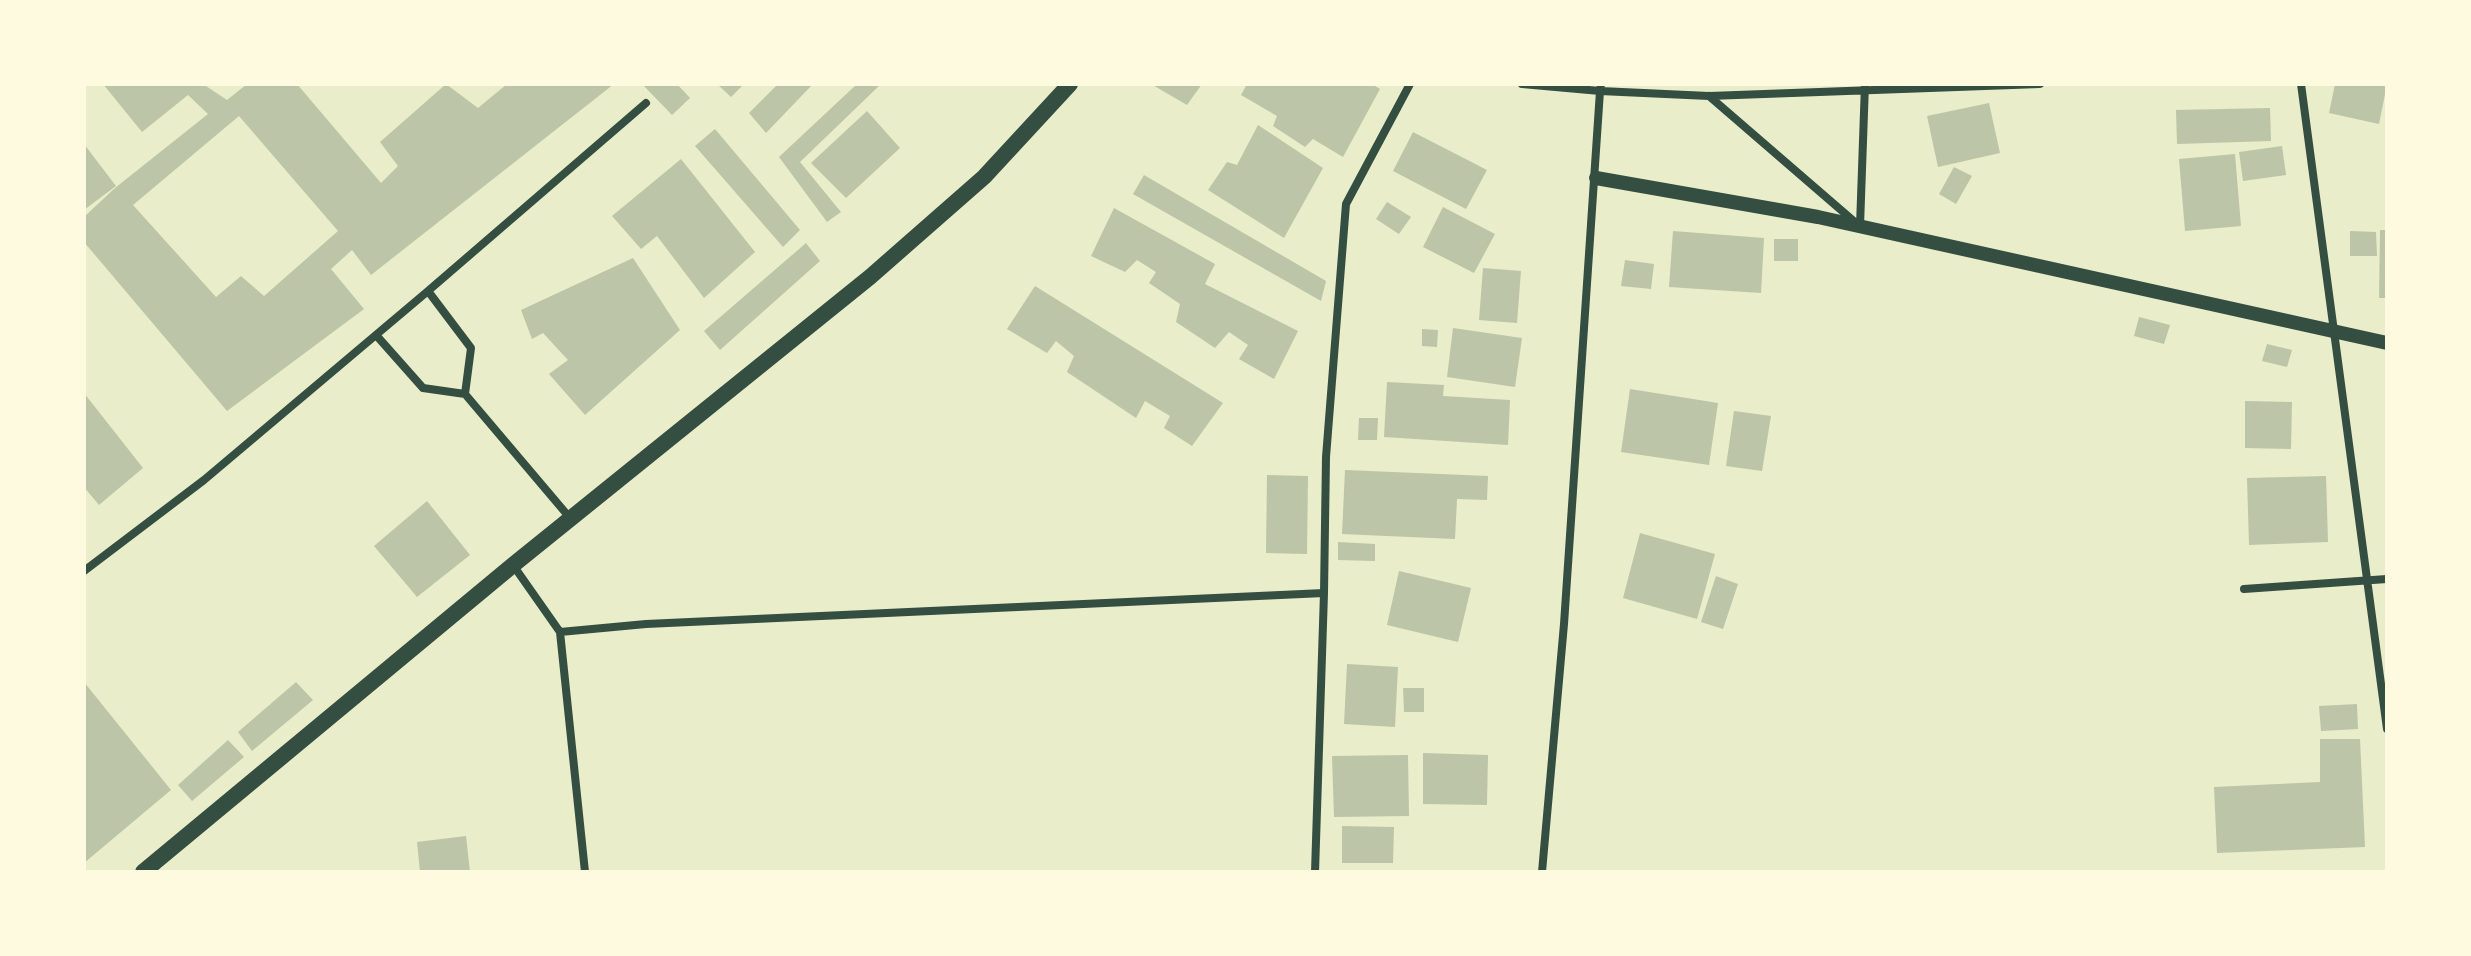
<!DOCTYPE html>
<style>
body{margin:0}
#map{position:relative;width:2471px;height:956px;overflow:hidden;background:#e9edc9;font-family:"Space Grotesk",sans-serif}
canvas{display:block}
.frame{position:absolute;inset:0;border:86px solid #fefae0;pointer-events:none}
</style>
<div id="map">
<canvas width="2471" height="956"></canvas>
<div class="frame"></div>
</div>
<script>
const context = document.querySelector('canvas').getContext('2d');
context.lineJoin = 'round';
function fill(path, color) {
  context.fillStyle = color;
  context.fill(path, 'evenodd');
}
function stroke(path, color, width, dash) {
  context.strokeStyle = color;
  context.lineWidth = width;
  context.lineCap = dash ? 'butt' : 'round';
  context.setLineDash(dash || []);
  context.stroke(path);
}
fill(new Path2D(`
 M103,84H203L227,100L247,84H297L381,183L398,166L380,142L446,84L478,108L507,84H614L371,275L352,250L331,269L364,309L227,411L84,242V217L115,188L208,114L188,95L142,132ZM239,116L338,231L264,296L241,276L216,297L133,205Z
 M642,84H677L690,98L672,115Z
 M717,84H744L731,97Z
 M778,84H813L766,133L749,113Z
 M857,84H881L800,162L841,212L827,222L779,157Z
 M1151,84H1202L1187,105Z
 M1247,84H1372L1380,89L1343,157L1313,139L1305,147L1273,126L1277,116L1241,95Z
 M2335,84H2387L2379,124L2329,113Z
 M1989,103L2000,153L1938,167L1927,116Z
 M2270,108L2271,141L2177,144L2176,110Z
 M867,111L900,148L846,198L811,163Z
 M1258,125L1323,168L1284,238L1208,190L1227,162L1237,165Z
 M715,129L800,230L783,247L695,146Z
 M1413,132L1487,170L1466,209L1393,171Z
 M84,144L116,186L84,210Z
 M2282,146L2286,175L2243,181L2239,152Z
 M2235,154L2241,226L2185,231L2179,159Z
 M681,159L755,252L704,298L657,236L641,249L612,216Z
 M1954,167L1972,176L1956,204L1939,194Z
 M1144,175L1326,281L1321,301L1133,194Z
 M1387,202L1411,217L1399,234L1376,219Z
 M1443,207L1495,234L1474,273L1423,247Z
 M1114,208L1215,264L1205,284L1298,331L1274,379L1239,359L1248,345L1229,332L1215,348L1176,322L1180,304L1149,283L1156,272L1137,260L1125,272L1091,256Z
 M2380,230H2387V298H2379Z
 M1673,231L1764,238L1761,293L1669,287Z
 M2350,231L2376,232L2377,256H2350Z
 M1774,239H1798V261H1774Z
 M806,243L820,261L720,350L704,331Z
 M633,258L680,330L585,415L549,374L568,360L543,333L532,339L521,310Z
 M1625,260L1654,264L1651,289L1621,286Z
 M1483,268L1521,271L1517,323L1479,320Z
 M1035,286L1223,403L1192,446L1164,428L1170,416L1145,401L1136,418L1067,372L1074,356L1056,341L1047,353L1007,329Z
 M2139,317L2170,325L2164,344L2134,336Z
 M1453,328L1522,338L1515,387L1447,377Z
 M1422,329L1438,330L1437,347L1422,346Z
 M2267,344L2292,350L2287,367L2262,361Z
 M1387,382L1444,385L1443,396L1510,400L1508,445L1384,437Z
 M1630,389L1718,403L1709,465L1621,452Z
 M84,393L143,468L99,505L84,487Z
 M2245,401L2292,402L2291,449L2245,448Z
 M1734,411L1771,416L1762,471L1726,466Z
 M1359,418H1378L1377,440H1358Z
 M1345,470L1488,476L1487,500L1457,499L1455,539L1342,534Z
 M1267,475L1308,476L1307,554L1266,553Z
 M2326,476L2328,542L2249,545L2247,478Z
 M427,501L470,555L417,597L374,546Z
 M1640,533L1715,554L1697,619L1623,598Z
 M1338,542L1375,544V561L1338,560Z
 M1399,571L1471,588L1458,642L1387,625Z
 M1716,576L1738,584L1723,629L1701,622Z
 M1347,664L1398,667L1395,727L1344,724Z
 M84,682L171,790L84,863Z
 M296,682L313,700L252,751L238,732Z
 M1403,688H1424V712H1404Z
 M2357,704L2358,729L2321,731L2319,706Z
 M2320,739H2360L2365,847L2217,853L2214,787L2320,782Z
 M228,740L244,757L192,801L178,785Z
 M1423,753L1488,755L1487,805L1423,804Z
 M1408,755L1409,816L1334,817L1332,756Z
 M1342,826L1394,827L1393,863H1342Z
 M466,836L470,872H420L417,842Z`), '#bcc5a7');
stroke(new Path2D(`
 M1522,84L1600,91L1564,624L1542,872
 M1601,84L1600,91L1709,96L2040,84
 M2301,84L2387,729
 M1709,96L1856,223
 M1860,226L1865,84
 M428,291L646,103
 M376,335L423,388L465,394
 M513,565L560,632L585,872
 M84,571L204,480L428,291L471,348L465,394L570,518
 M2244,589L2387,579
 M1324,593L1326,457L1346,204L1410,84
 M560,632L646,624L1324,593L1315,872`), '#344e41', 8);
stroke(new Path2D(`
 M1596,178L1818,217L2387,343`), '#344e41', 14);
stroke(new Path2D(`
 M143,872L513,565L870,277L984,177L1070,84`), '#344e41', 16);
</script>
